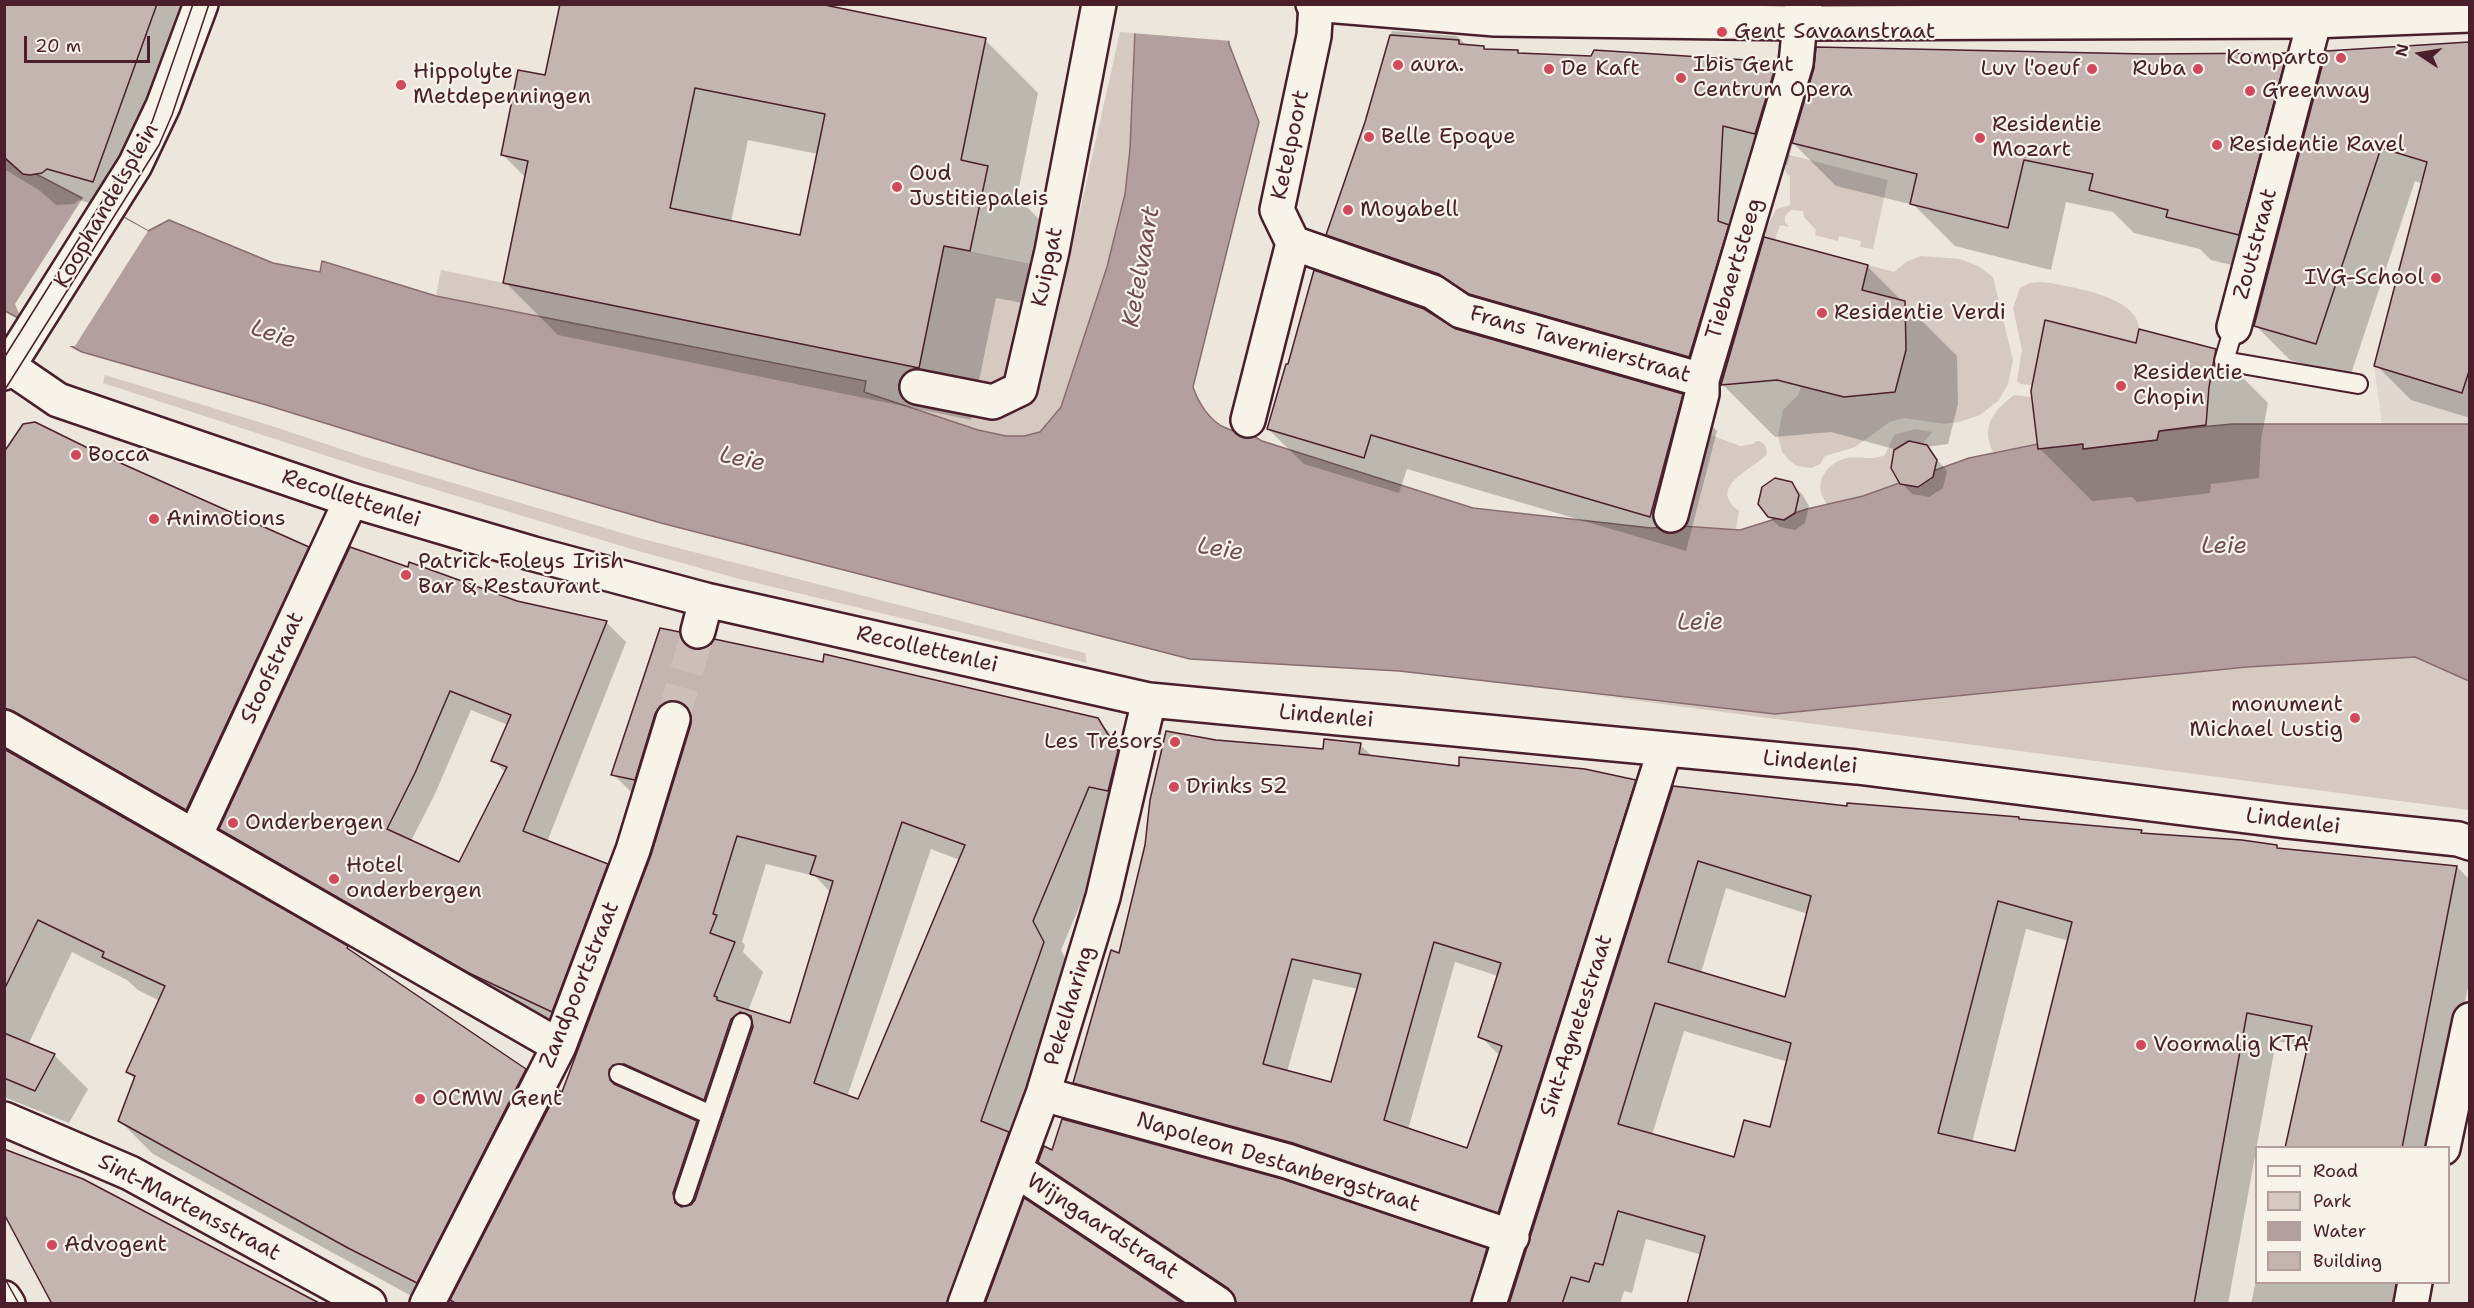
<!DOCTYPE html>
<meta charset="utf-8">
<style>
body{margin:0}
#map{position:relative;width:2474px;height:1308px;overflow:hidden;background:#ece6dd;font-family:"Shantell Sans",sans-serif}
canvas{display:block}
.frame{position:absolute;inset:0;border:6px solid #4a1f2b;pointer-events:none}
.legend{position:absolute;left:2255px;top:1146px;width:195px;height:138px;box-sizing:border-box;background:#f7f3e8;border:2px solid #b29e9c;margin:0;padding:8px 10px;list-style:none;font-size:18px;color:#4a1f2b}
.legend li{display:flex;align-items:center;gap:12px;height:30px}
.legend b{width:30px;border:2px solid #b29e9c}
.north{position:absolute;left:2390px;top:24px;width:60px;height:60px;-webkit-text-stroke:4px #f7f3e8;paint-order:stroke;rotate:282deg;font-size:16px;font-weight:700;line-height:24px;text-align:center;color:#4a1f2b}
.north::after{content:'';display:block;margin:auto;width:21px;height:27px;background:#4a1f2b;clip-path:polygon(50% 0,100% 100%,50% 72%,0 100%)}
.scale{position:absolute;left:24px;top:36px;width:126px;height:27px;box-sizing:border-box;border:3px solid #4a1f2b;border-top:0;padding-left:8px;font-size:18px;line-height:21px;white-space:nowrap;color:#4a1f2b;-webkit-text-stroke:4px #f7f3e8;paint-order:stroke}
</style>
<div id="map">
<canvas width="2474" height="1308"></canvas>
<div class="frame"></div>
<ul class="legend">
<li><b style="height:8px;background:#f7f3e8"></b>Road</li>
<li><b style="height:16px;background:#d5c9c2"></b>Park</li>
<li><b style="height:16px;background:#b39f9d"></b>Water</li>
<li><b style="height:16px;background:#c4b5b0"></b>Building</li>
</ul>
<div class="north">N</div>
<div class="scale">20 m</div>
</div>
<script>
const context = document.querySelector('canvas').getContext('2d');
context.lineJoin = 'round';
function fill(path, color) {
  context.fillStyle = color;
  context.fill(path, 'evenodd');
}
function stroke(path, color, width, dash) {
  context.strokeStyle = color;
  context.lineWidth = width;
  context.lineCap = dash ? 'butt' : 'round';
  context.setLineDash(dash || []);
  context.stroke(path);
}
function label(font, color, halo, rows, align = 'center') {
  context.font = font + ' "Shantell Sans",sans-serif';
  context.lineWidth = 4.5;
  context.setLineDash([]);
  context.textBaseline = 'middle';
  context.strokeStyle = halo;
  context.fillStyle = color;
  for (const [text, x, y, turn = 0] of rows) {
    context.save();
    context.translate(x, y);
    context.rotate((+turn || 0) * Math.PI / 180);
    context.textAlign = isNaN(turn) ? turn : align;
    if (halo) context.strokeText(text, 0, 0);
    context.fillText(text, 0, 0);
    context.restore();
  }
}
fill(new Path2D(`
 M2456,108L2470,113L2469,424H2382L2374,366Z`), '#e0d7d0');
fill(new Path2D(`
 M1120,32L1134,33L1130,149L1125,194L1107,267L1061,407L1040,432L1024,436H1006L978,430L864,392L866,380L436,296L441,270L918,368L944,246L1036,265L1012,378L1041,385Z
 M1786,154L1888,180L1873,249L1860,247L1861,241L1839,236L1838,241L1815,235L1816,230L1804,217L1803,211L1791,210L1785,216V222L1789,227L1780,225L1775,240L1863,264L1858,288L1736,355V325L1760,235L1763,236L1776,209L1790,205V175L1787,174L1782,165Z
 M1921,256L1960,259L1978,266L1993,277L2013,360L2008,384L1999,400L1980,415L1959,422L1944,424L1904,418L1890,422L1855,447L1825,456L1820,464L1811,468L1797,466L1789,460L1782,452L1778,436L1783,410L1798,395L1801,386L1844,397L1895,392L1906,350L1862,290L1868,265L1894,272L1906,262Z
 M2043,282C2067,286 2139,296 2139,329C2139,334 2137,339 2136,343L2032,385L2020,384L2017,381L2022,350L2013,308L2020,288L2030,283Z
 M105,375L272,426L365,457L639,538L1085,653L1087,663L740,579L635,550L361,467L103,383Z
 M2014,395L2032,397L2038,444L1993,452C1981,427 1992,412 2014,395Z
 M1915,429L1932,432L1923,444L1908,442L1894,450L1891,468L1900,483L1863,496L1827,505C1825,500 1822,497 1821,492C1817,476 1832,461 1847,458C1861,456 1871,461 1885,455L1894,435Z
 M1708,434L1740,446L1753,444L1756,441C1765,441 1766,447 1767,454C1754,469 1706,486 1739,511L1736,529L1682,526Z
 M2415,657L2469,681V810L1586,694L1775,714L2247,667Z`), '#d5c9c2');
const water = new Path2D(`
 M1136,5H1227L1229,44L1259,122L1193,387C1198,402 1210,422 1226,428C1239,434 1249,432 1262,441L1473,508L1651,528L1682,526L1740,530L1807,509L1863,496L1969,458L2038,444H2083L2084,449L2157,440L2159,431L2232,424H2469V681L2415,657L2247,667L1775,714L1399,671L1190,659L661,523L477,470L263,404L82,352L5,311L4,158L23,174H36L82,198L97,202L148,231L169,220L273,263L320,272L322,261L436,296L866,381L864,392L978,430L1006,436H1024L1040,432L1061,407L1107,267L1125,194L1130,149Z`);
fill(water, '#b39f9d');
stroke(water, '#896c6f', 1.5);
fill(new Path2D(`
 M1133,4H1230L1232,41L1131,33Z
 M84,196L148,231L75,346H67L27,326L20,316L15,304Z`), '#ece6dd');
fill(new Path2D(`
 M4,4H200L124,213L79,200L74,204L56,205L39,190L4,169Z
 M561,4H826L830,8L985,40L1038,93L1017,197L1040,220L1023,303L996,298L971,420L558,335L505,282L526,178L503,155L546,77ZM748,140L818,154L801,236L731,222Z
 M1731,4H2234L2110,7Z
 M1392,31L1457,36L1468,47L1518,51L1520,54L1776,63L1808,95L2146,56L2286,55L2318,87L2327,53L2470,44V418L2411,400L2376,365L2423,184L2415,181L2350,377L2290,360L2255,325L2269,274L2211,260L2200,249L2134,233L2113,212L2066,202L2051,270L1955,246L1914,205L1836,186L1793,143L1787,165L1754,156L1749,247L1760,258L1867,266L1957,356L1958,404L1948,444L1926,447L1947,471L1943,488L1929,497L1912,494L1902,483L1898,450L1831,432L1775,437L1722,384L1721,387L1502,325L1360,266L1328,234L1366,123Z
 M1315,272L1455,330L1682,395L1717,431L1686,551L1407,469L1399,493L1304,464L1268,429Z
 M2137,345L2215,350L2268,403L2261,440L2259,478L2211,484L2210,493L2137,502L2132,497L2092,501L2039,448Z
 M97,455L308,548L329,569L208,830L4,702Z
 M1791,483L1802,494L1809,506L1805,523L1795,530L1780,527L1769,517Z
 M517,603L606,622L626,642L547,842L607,865L627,885L572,1031L491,993L241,849L221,829ZM471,710L508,725L493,760L506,773L460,864L411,841L435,794Z
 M679,633L696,651L1097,720L1126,749L1118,815L1061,950L1072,972L1014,1139L1037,1162L1023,1199L1181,1304H426L153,1154L119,1120L136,1080L127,1072L160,1001L138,990L127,980L72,952L28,1045L54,1055L88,1089L69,1123L4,1097V762L347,948L525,1070L555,1099L562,1095L652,857L688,735L683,743L663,808L642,803L613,774ZM931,849L960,860L859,1101L847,1097ZM766,864L815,876L831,893L791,1025L748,1011L763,972L743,952L745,945L742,942ZM653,1092L722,1122L716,1142L696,1122L640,1097L642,1093Z
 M1215,741L1324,751L1360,745L1373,757L1460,767L1635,781L1656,802L1519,1233L1096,1104L1075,1082L1120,955ZM1455,962L1498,976L1480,1036L1500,1056L1468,1150L1408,1130ZM1313,979L1358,989L1332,1084L1287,1072Z
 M1674,788L1848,807L2019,818L2021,821L2276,846L2280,850L2457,867L2470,880V977L2436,1148H2286L2309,1047L2276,1041L2228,1304H1688L1702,1255L1646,1239L1632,1293L1624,1291L1620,1304H1511ZM1726,888L1808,914L1786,999L1701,973ZM2026,929L2069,941L2016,1153L1972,1143ZM1684,1031L1788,1062L1771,1128L1735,1159L1652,1135Z
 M1053,1152L1486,1250L1515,1278L1507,1304H1238L1068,1191L1040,1162Z
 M2256,1280V1282H2410L2405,1304H2251Z`), '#0003');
const building = new Path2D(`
 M4,4H157L93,182L47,169L42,173L30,175L23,174L4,157Z
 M560,4H820L986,38L961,160L988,166L970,251L944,246L919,368L503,283L528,161L501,155L518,70L545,75ZM695,88L825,114L800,235L670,208Z
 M1390,35L1459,40V44L1484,46V49L1518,50V53L1591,56L1594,50L1777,62L1755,134L1723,126L1718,221L1729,225L1689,357L1469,294L1439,274L1326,235L1365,122Z
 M2469,42V371L2462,393L2374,366L2427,162L2381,148L2316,344L2254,326L2326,51Z
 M1816,47L2146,54L2287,53L2239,235L2166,217L2168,210L2089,190L2093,174L2024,160L2008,228L1910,204L1917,174L1792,143L1814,68Z
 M1764,237L1868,265L1862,290L1905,301L1906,350L1895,392L1844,397L1777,380L1721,385Z
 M1314,270L1424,309L1456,329L1683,394L1650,517L1371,435L1364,458L1267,429L1286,364H1288Z
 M2045,320L2136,343L2139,329L2216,349L2209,387L2206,425L2159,431L2157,440L2083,449V444L2038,449L2031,391Z
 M35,422L98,453L309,547L186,810L13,711L4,708V452L23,424Z
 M1909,441L1927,445L1937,460L1933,477L1918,487L1900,484L1891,468L1894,450Z
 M1775,478L1792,482L1799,495L1795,513L1784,520L1768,517L1758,504L1762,487Z
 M350,547L408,567L409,562L517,601L607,621L523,831L608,864L552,1012L469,973L219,829ZM450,691L511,715L491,761L507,767L459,862L387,829L415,773Z
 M660,628L680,632L685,644L694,649H704L711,644L714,639L823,662L824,654L1098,718L1118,751L1108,791L1089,787L1033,921L1044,942L981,1121L1009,1132L947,1304H457L450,1300L558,1090L562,1092L651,855L691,724V715L687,707L678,701H668L660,706L655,714L635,780L611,775ZM902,822L965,845L858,1099L814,1083ZM737,836L816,856L810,874L833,881L790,1023L717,1000V997L714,996L735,942L710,933L717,915L713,914ZM740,1012L751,1016L753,1027L695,1200L691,1205L681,1207L675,1203L673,1193L697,1121L614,1084L610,1080L609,1070L613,1065L624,1064L704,1100L731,1019Z
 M1166,731L1216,740L1323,749L1324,739L1361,743L1359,754L1459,766V757L1585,769L1636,780L1498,1213L1293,1143L1073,1083L1111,950L1119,953L1145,845L1150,800ZM1434,942L1501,963L1478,1037L1502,1046L1467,1148L1384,1120ZM1292,959L1361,974L1331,1082L1263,1064Z
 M4,749L348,946L347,948L526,1069L417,1283L348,1248L118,1121L135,1076L126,1072L165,986L102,957L104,952L38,920L4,990Z
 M1673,786L1847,806V803L2019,817V819L2142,830L2141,833L2242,840L2277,845V848L2457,866L2402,1148H2285L2312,1026L2247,1013L2194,1304H1687L1705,1236L1618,1211L1603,1265L1595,1263L1589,1282L1571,1277L1562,1304H1509ZM1698,861L1811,896L1785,997L1668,962ZM1998,901L2072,922L2015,1151L1938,1133ZM1655,1003L1791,1043L1770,1127L1744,1120L1734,1157L1618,1124Z
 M4,1033L55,1054L35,1091L4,1078Z
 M1062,1119L1282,1179L1487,1248L1471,1304H1236L1234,1295L1228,1288L1038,1162L1044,1146L1052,1150Z
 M4,1149L83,1179L321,1304H52L4,1214Z
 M1024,1198L1183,1304H985Z`);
fill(building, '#c4b5b0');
stroke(building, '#4a1f2b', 1.5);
stroke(new Path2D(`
 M673,719L698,631`), '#ccbeb9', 33, [33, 16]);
const service = new Path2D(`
 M2234,327L2224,361L2358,384
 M619,1074L711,1115
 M684,1196L742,1023`);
const minor = new Path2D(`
 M1293,243L1433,292L1461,311L1702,380
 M2234,327L2312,30V21
 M4,363L58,400L351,500L534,554L706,600L1149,700L1857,767L2286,821L2458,839L2470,843
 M4,373L135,165L163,106L201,4
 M917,387L993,402L1020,389L1052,251L1099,4
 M1248,420L1293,243L1277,210L1314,36L1316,4
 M1671,515L1702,394V380L1796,63L1801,12L1805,4
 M698,631L706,600
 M4,727L559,1046
 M195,836L351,500
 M1043,1094L1287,1161L1512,1237
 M4,1119L130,1173L369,1304
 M2443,1148L2470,1020
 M1016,1170L1218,1304
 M427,1304L559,1046L633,850L673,719
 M965,1304L1043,1094L1103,897L1149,700
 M1489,1304L1665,749
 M2411,1304L2415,1282`);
const tertiary = new Path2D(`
 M1313,4L1495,19L1800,23L2312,21L2470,15
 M4,1298L8,1304`);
stroke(service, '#4a1f2b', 22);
stroke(minor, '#4a1f2b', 38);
stroke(tertiary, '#4a1f2b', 38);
stroke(service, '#f7f3e8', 18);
stroke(minor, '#f7f3e8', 33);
stroke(tertiary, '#f7f3e8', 33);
stroke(new Path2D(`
 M4,358L152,122L193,4
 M4,391L159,145L172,115L209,4
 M4,1277L19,1304`), '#4a1f2b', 1.5);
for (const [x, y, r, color] of [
 [1722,32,6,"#d1495b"],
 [2341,58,6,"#d1495b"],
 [1398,65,6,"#d1495b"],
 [1549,69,6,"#d1495b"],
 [2092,69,6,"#d1495b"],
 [2198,69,6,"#d1495b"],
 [1681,78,6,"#d1495b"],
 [401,85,6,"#d1495b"],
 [2250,91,6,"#d1495b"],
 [1369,137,6,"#d1495b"],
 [1980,138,6,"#d1495b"],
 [2217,145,6,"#d1495b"],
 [897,187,6,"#d1495b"],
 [1348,210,6,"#d1495b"],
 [2436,278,6,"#d1495b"],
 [1822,313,6,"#d1495b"],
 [2121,386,6,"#d1495b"],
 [76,455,6,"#d1495b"],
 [154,519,6,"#d1495b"],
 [406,575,6,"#d1495b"],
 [2355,718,6,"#d1495b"],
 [1175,742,6,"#d1495b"],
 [1174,787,6,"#d1495b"],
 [233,823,6,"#d1495b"],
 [334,879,6,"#d1495b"],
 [2141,1045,6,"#d1495b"],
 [420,1099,6,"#d1495b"],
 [52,1245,6,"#d1495b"]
]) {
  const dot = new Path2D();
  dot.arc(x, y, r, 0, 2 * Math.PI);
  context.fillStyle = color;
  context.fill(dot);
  stroke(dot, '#f7f3e8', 2);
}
label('22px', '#4a1f2b', '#f7f3e8', [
 ["Gent Savaanstraat",1734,32],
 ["Komparto",2329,58,"right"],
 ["aura.",1410,65],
 ["Ibis Gent",1693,65],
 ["Centrum Opera",1693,90],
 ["De Kaft",1561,69],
 ["Luv l'oeuf",2080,69,"right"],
 ["Ruba",2186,69,"right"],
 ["Hippolyte",413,72],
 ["Metdepenningen",413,97],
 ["Greenway",2262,91],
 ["Residentie",1992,125],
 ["Mozart",1992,150],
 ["Belle Epoque",1381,137],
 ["Residentie Ravel",2229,145],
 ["Oud",909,174],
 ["Justitiepaleis",909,199],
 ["Moyabell",1360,210],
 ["IVG-School",2424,278,"right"],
 ["Residentie Verdi",1834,313],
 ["Residentie",2133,373],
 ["Chopin",2133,398],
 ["Bocca",88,455],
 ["Animotions",166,519],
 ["Patrick Foleys Irish",418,562],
 ["Bar & Restaurant",418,587],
 ["monument",2343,705,"right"],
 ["Michael Lustig",2343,730,"right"],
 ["Les Trésors",1163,742,"right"],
 ["Drinks 52",1186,787],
 ["Onderbergen",245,823],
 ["Hotel",346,866],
 ["onderbergen",346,891],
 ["Voormalig KTA",2153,1045],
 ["OCMW Gent",432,1099],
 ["Advogent",64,1245]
], 'left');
label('22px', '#4a1f2b', '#f7f3e8', [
 ["Ketelpoort",1291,145,-78],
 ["Koophandelsplein",107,206,-60],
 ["Zoutstraat",2256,244,-75],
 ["Kuipgat",1048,267,-78],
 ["Tiebaertsteeg",1735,269,-73],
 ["Frans Tavernierstraat",1580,345,16],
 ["Recollettenlei",351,499,18],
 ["Recollettenlei",927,650,13],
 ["Stoofstraat",273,668,-65],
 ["Lindenlei",1326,717,5],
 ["Lindenlei",1810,763,5],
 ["Lindenlei",2293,822,7],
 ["Zandpoortstraat",580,985,-68],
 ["Pekelharing",1070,1006,-73],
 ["Sint-Agnetestraat",1577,1026,-72],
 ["Napoleon Destanbergstraat",1278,1163,17],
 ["Sint-Martensstraat",189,1208,28],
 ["Wijngaardstraat",1102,1227,33]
]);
label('italic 24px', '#6f4c53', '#f7f3e8', [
 ["Ketelvaart",1142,267,-80],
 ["Leie",273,335,18],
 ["Leie",742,460,12],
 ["Leie",2224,547],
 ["Leie",1220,550,9],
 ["Leie",1700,623,-1]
]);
</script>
